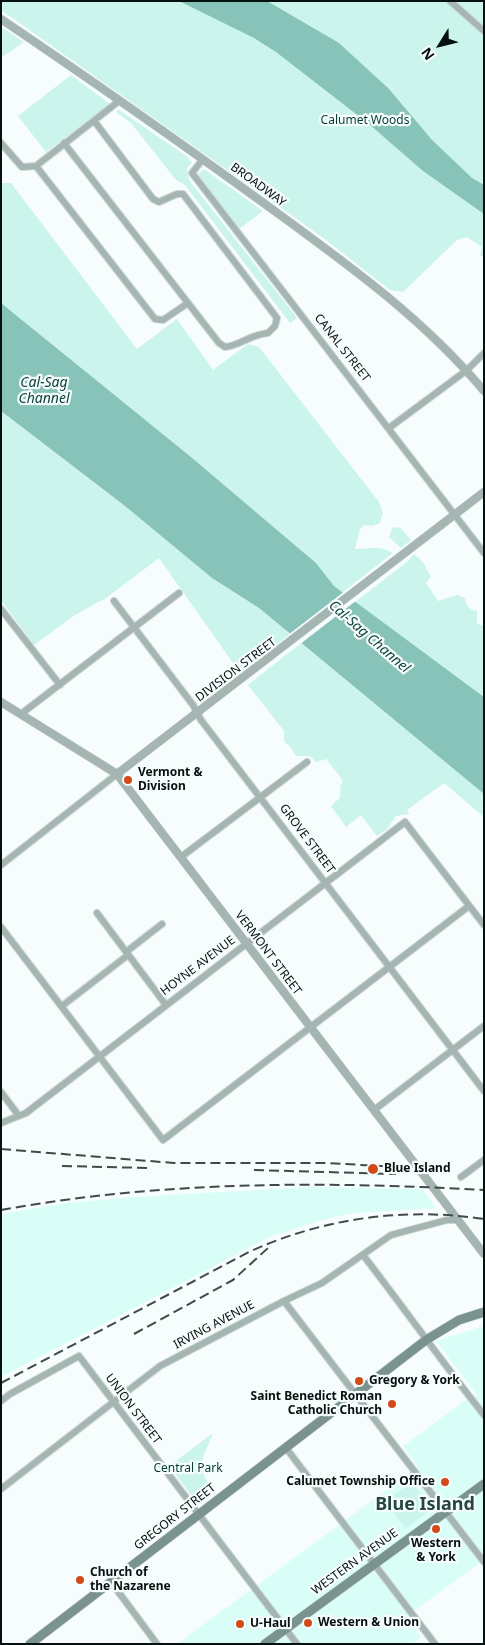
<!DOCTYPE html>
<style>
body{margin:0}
#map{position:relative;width:485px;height:1645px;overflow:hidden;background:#f6fdfc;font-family:"Noto Sans",sans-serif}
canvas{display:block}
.frame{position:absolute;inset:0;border:2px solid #04110f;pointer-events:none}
.north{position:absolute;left:415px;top:20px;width:50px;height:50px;-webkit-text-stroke:4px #f6fdfc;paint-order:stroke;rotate:234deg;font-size:14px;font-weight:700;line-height:20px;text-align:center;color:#04110f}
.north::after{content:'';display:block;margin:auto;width:18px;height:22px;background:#04110f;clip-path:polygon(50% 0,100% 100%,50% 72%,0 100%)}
</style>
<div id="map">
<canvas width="485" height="1645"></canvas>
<div class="frame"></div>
<div class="north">N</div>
</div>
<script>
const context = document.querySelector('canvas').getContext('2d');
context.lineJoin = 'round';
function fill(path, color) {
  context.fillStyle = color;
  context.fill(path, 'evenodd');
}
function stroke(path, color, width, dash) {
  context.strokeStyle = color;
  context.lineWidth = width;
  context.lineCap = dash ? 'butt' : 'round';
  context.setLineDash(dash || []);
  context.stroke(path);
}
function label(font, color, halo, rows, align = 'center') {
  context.font = font + ' "Noto Sans",sans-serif';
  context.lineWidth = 4.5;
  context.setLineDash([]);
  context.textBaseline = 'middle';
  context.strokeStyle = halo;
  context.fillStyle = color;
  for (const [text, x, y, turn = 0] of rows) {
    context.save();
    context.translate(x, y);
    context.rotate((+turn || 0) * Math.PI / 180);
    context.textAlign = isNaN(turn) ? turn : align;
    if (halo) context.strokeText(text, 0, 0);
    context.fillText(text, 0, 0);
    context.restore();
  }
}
fill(new Path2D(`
 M312,1187L422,1189L436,1208L353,1213L322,1220L270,1237L1,1377V1214L67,1203L133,1197Z
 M484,1326V1560L407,1616L421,1637L412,1644H177L418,1467L403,1446L466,1400L477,1395L436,1341Z`), '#d8fef7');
fill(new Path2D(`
 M1,1H480L484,4V257L480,255L482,247L467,237L457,240L403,292L390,290L322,237L1,10Z
 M1,27L24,42L1,58Z
 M71,75L110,104L46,152L18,116Z
 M119,110L188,157L192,163L187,168L189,180L297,318L290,323L185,185L176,180L131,123L116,112Z
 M204,169L263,211L239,229L199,178V173Z
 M1,183H11L137,349L177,319L213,370L248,344L259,347L379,502L383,513L380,523L372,526L365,525L360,529L355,549C369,549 381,545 393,553L343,592L334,586L316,563L191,457L1,303Z
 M1,411L125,506L212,578L259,608L290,634L240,673L159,558L106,598L75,615L34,645L1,600Z
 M398,527L402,529L411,540L401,548L389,537L392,528Z
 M414,554L423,562L431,577L426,583L438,601L457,595L465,598C466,607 469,609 477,611V624L484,626V697L355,602L408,561Z
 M301,643L484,794V817L444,783L407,810L409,814L396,816L387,829L377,836L361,815L346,827L331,806L340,798V786L343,782C339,772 331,768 327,759L316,762L310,756H296L290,746L284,742V731L248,685Z
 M213,1433L203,1457L202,1472L213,1491L197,1503L169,1466Z
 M412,1482L432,1509L406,1528L385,1501Z`), '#cbf4ed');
fill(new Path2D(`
 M179,1H267L339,43L389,89L432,140L472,178L484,185V214L423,171L369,124L276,52L254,38Z
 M1,303L191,457L316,563L334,586L484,697V794L259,608L212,578L125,506L1,411Z`), '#88c3b9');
fill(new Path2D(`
 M345,591L357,600L299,645L288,635Z`), '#f6fdfc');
const minor = new Path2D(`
 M450,1L484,31
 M1,143L22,167L36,166L119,101
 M64,143L219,343L225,347C241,345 249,335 268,333L275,326L277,318L183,194H177L159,202L153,199L95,122
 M203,159L192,173L484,553
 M36,166L155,319L163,320L188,303
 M389,428L467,370L484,353
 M114,601L193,705L201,720L484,1091
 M1,609L60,685
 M21,714L179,593
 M181,857L307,762
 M1,865L117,774
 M97,913L166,1005
 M1,927L163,1140L469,906
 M126,952L162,924
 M62,1006L128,955
 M1,1092L19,1116
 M374,1110L484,1026
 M1,1123L26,1113L405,822L484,925
 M461,1177L484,1160
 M363,1255C404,1308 442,1362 484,1415
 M284,1301L484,1562
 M1,1401L10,1394L79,1356L297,1644
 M286,1448L435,1644
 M1,1489L160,1366L284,1301L322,1283L391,1235L447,1220H458
 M111,1582L157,1644`);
const tertiary = new Path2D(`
 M1,19C90,79 178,141 265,204C343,261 421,316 484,391
 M1,702L117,774L484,1254
 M117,774L484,492`);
const secondary = new Path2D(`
 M30,1644L426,1340L459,1320L484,1312
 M265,1644L484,1484`);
stroke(minor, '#cfd7d6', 8);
stroke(tertiary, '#cfd7d6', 9);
stroke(secondary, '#cfd7d6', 10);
stroke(minor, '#a5b5b2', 6);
stroke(tertiary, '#a5b5b2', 8);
stroke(secondary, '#7b938e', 9);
stroke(new Path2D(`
 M1,1149L174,1163H327L397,1167
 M62,1166L149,1168
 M254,1170L396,1174
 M1,1210C161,1181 322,1181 484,1190
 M134,1334L233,1280L268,1248
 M1,1383L249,1252C323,1218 404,1207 484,1219`), '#404b49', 2, [10, 5]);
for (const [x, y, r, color] of [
 [128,780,5,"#d24a18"],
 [373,1169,6,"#d24a18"],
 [359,1381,5,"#d24a18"],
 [392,1404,5,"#d24a18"],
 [445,1482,5,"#d24a18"],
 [436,1529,5,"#d24a18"],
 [80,1580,5,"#d24a18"],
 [308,1623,5,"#d24a18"],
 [240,1624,5,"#d24a18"]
]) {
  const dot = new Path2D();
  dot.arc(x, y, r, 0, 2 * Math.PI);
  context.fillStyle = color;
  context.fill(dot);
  stroke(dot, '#f6fdfc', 2);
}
label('12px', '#023c35', '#f6fdfc', [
 ["Calumet Woods",365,121],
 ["Central Park",188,1469]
]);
label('12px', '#04110f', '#f6fdfc', [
 ["BROADWAY",258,185,36],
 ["CANAL STREET",342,348,52],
 ["DIVISION STREET",236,670,-37],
 ["GROVE STREET",307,839,53],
 ["VERMONT STREET",268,953,53],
 ["HOYNE AVENUE",198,966,-37],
 ["IRVING AVENUE",214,1325,-28],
 ["UNION STREET",133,1409,53],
 ["GREGORY STREET",175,1517,-38],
 ["WESTERN AVENUE",355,1562,-36]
]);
label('bold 12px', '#04110f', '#f6fdfc', [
 ["Vermont &",138,773],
 ["Division",138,787],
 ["Blue Island",384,1169],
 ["Gregory & York",369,1381],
 ["Saint Benedict Roman",382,1397,"right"],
 ["Catholic Church",382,1411,"right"],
 ["Calumet Township Office",435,1482,"right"],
 ["Western",436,1544,"center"],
 ["& York",436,1558,"center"],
 ["Church of",90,1573],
 ["the Nazarene",90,1587],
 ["Western & Union",318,1623],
 ["U-Haul",250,1624]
], 'left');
label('italic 14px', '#0d443d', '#f6fdfc', [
 ["Cal-Sag",44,383],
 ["Channel",44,399],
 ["Cal-Sag Channel",369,637,41]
]);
label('bold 18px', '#254641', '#f6fdfc', [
 ["Blue Island",425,1505]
]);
</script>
